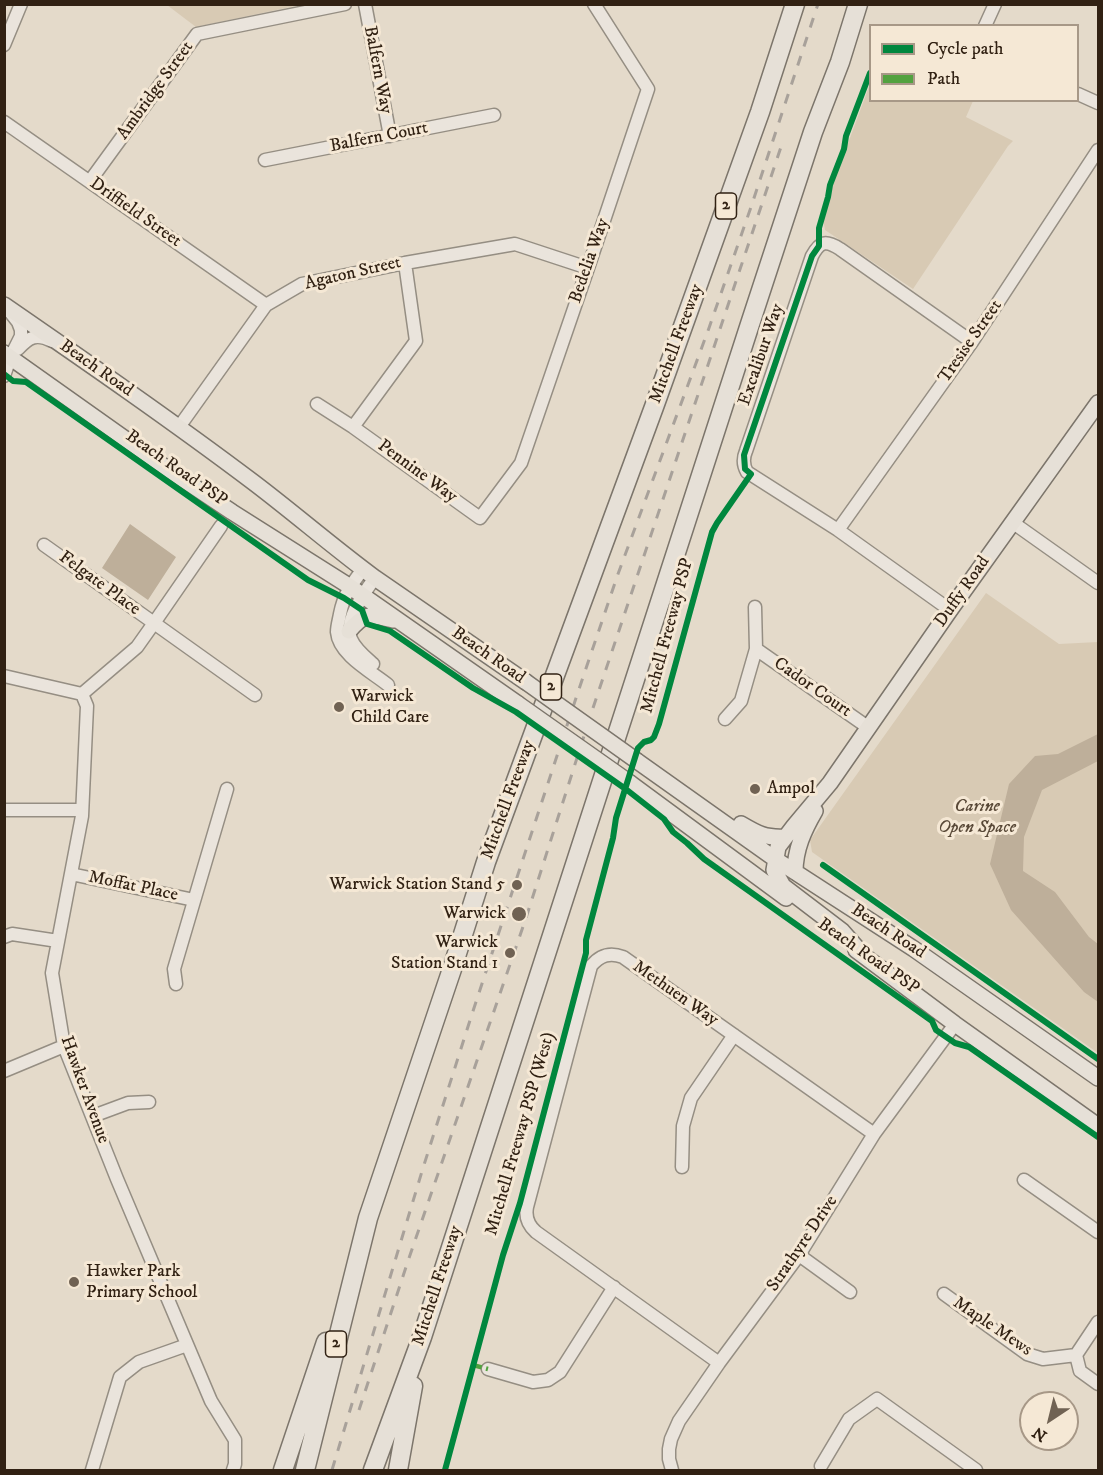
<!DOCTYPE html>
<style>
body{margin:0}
#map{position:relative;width:1103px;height:1475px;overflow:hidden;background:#e4daca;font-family:"IM FELL DW Pica",serif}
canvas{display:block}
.frame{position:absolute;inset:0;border:6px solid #312113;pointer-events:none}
.legend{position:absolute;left:869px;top:24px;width:210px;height:78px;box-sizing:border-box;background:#f5e8d5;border:2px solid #a79887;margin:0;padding:8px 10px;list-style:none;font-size:18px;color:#312113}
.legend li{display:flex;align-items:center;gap:12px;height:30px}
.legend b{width:30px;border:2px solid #a79887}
.north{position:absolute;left:1019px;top:1391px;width:60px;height:60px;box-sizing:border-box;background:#f5e8d5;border:2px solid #a79887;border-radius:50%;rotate:215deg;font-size:16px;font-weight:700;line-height:24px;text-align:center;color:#312113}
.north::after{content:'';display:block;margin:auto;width:21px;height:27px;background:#706253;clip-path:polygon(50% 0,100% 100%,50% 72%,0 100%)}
</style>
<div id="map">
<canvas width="1103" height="1475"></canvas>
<div class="frame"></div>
<ul class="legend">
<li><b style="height:8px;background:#00873e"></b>Cycle path</li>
<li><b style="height:8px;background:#52a23f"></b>Path</li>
</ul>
<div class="north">N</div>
</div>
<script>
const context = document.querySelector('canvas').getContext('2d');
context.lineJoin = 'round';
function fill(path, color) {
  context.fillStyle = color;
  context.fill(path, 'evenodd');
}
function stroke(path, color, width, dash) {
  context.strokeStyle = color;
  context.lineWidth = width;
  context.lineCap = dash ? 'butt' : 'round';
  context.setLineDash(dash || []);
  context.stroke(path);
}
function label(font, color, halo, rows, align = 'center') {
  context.font = font + ' "IM FELL DW Pica",serif';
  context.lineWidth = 6;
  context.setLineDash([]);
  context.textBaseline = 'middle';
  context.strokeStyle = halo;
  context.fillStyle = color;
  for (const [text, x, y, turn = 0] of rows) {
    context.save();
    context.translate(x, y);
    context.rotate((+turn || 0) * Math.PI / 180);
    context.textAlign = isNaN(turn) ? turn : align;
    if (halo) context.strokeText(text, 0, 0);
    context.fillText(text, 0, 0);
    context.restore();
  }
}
fill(new Path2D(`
 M167,5H300L196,27Z
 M870,84V100L973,101L966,117L1013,141L1008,146L913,289L825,230L822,213Z
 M986,593L1059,644L1098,642V1053L812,852L810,840Z`), '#d8cab4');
fill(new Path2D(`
 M130,524L176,557L148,600L102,568Z
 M1098,734V761L1042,790L1024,837L1023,871L1055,892L1089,937L1098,944V1002L1084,992L1011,910L990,864L1009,784L1035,756L1058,754Z`), '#beaf9a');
const minor = new Path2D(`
 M365,4L390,136
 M985,26L995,4
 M4,45L21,4
 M1078,94L1098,103
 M4,122L266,305
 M265,160L494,115
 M90,181L197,34L345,4
 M18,349C29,337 36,333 52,341
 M4,376L10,358L21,336V330L18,322L10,312
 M317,404L353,427L480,518L521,463L588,268L648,89L594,4
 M179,427L266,305L302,284L405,263L515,244L588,268
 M353,427L416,341L405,263
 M1012,522L1098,583
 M221,526L154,623L255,695
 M838,530L972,342L1098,150
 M44,545L154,623L137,647L82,694
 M363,569C351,585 344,594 340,614C339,620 337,626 337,632C339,655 372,672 388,685
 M950,610L838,530L747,472C743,465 743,458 746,451L812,256C820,241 826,240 840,249L972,342
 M756,649L869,728
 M373,664C365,657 355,649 351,639C344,621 365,591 375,578
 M4,676L82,694L87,706L82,816L52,973L64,1046L117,1179L211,1401L235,1440V1464L233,1470
 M725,719L741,701L756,649L755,607
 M4,810H82
 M71,874L194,900
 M4,937L12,934L58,941
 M176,984L174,969L227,789
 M4,1071L64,1046
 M93,1116L128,1103L149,1102
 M682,1167L683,1126L691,1098L734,1035
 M1024,1180L1098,1232
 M799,1255L850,1292
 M944,1294L1027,1354L1043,1359L1076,1355
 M1098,1322L1076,1355L1080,1371L1098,1384
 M719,1363L536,1232C528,1225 525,1217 527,1207L591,966C600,955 610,952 623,957L874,1134
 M488,1369L533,1382L548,1380L560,1372L614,1287
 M821,1466L849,1419L877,1399L976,1470
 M92,1470L120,1377L139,1362L187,1345
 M672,1470L669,1459V1449L671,1439L679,1421L719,1363L799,1255L874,1134L955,1024`);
const major = new Path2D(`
 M4,305C88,363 172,421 253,482C294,513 333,547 375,578L526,682
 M4,353L169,470L232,512L349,586L518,704
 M349,631C365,612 370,614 393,620
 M637,761L775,859L914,949L1098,1078
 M630,783L786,898
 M741,824C758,834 765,838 785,837
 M795,872C795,849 804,830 815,811
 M856,950L955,1024L1098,1126
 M864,956L842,931L783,886L774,870L778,847L794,826L830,783L950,610L1098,403`);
const highway = new Path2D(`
 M283,1470L326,1342
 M305,1470L368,1218L452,969L486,862L654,407L760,112L795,4
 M373,1470L422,1337L750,324L813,132L840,62L858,4
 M398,1470L413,1386`);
stroke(minor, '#958e83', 15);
stroke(major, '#7c756b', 18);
stroke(highway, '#7c756b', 21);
stroke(minor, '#eae4dc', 12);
stroke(major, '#e6e0d7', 15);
stroke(highway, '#e6e0d7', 18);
stroke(new Path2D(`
 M359,1410L408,1261L526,918L591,714L782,144
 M332,1470L423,1168L472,1014L577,695L618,574L709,328L751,207L818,4`), '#a8a19a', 3, [10, 10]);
const majorBridge = new Path2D(`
 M526,682L637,761
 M518,704L630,783`);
stroke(majorBridge, '#7c756b', 18, []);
stroke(majorBridge, '#e6e0d7', 15);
stroke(new Path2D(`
 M473,1365L488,1369`), '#52a23f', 4.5, [9, 4.5]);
stroke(new Path2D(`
 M4,374L13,381L26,382L308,580L344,598L362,610L367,624L390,631L473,688L516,712L627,790L664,819L673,832L687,843L704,859L932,1021L936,1030L955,1043L969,1047L1098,1137
 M823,865L1098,1059
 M445,1470L503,1255L520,1203L586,953V940L613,838L616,818L638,748L644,742L651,740L654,737L659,724L712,532L717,523L751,474L745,469L744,455L812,256L819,246V228L828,197L830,185L844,149L846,136L870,73`), '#00873e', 6);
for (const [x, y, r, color] of [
 [339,707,6,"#706253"],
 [755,789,6,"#706253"],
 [517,885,6,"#706253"],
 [519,914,8,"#706253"],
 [510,953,6,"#706253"],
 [74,1282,6,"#706253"]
]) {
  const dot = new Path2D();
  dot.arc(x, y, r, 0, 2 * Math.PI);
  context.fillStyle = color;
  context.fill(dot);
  stroke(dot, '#f5e8d5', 2);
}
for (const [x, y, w] of [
 [726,206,21],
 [551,687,21],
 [336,1344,21]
]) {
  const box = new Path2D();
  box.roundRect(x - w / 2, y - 13, w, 26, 4.5);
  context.fillStyle = '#f5e8d5';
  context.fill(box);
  stroke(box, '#312113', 1.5);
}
label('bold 16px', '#312113', null, [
 ["2",726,206],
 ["2",551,687],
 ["2",336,1344]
]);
label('18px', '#312113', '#f5e8d5', [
 ["Balfern Way",377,70,79],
 ["Ambridge Street",156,91,-54],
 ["Balfern Court",379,138,-11],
 ["Driffield Street",135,213,35],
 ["Bedelia Way",590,261,-71],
 ["Agaton Street",353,274,-13],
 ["Tresise Street",971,342,-55],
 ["Mitchell Freeway",677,344,-70],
 ["Excalibur Way",762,355,-71],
 ["Beach Road",96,369,35],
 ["Beach Road PSP",176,469,35],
 ["Pennine Way",417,472,36],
 ["Felgate Place",99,584,36],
 ["Duffy Road",963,592,-55],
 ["Mitchell Freeway PSP",668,636,-75],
 ["Beach Road",488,656,35],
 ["Cador Court",812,688,35],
 ["Mitchell Freeway",509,800,-70],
 ["Moffat Place",133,887,12],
 ["Beach Road",888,932,33],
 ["Beach Road PSP",868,957,35],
 ["Methuen Way",675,994,35],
 ["Hawker Avenue",84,1090,70],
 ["Mitchell Freeway PSP (West)",521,1134,-74],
 ["Strathyre Drive",803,1244,-56],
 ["Mitchell Freeway",438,1286,-72],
 ["Maple Mews",992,1327,34]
]);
label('18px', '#312113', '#f5e8d5', [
 ["Warwick",351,697],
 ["Child Care",351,718],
 ["Ampol",767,789],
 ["Warwick Station Stand 5",505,885,"right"],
 ["Warwick",506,914,"right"],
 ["Warwick",498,943,"right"],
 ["Station Stand 1",498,964,"right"],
 ["Hawker Park",86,1272],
 ["Primary School",86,1293]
], 'left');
label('italic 18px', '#584837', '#f5e8d5', [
 ["Carine",977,807],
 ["Open Space",977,828]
]);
</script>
